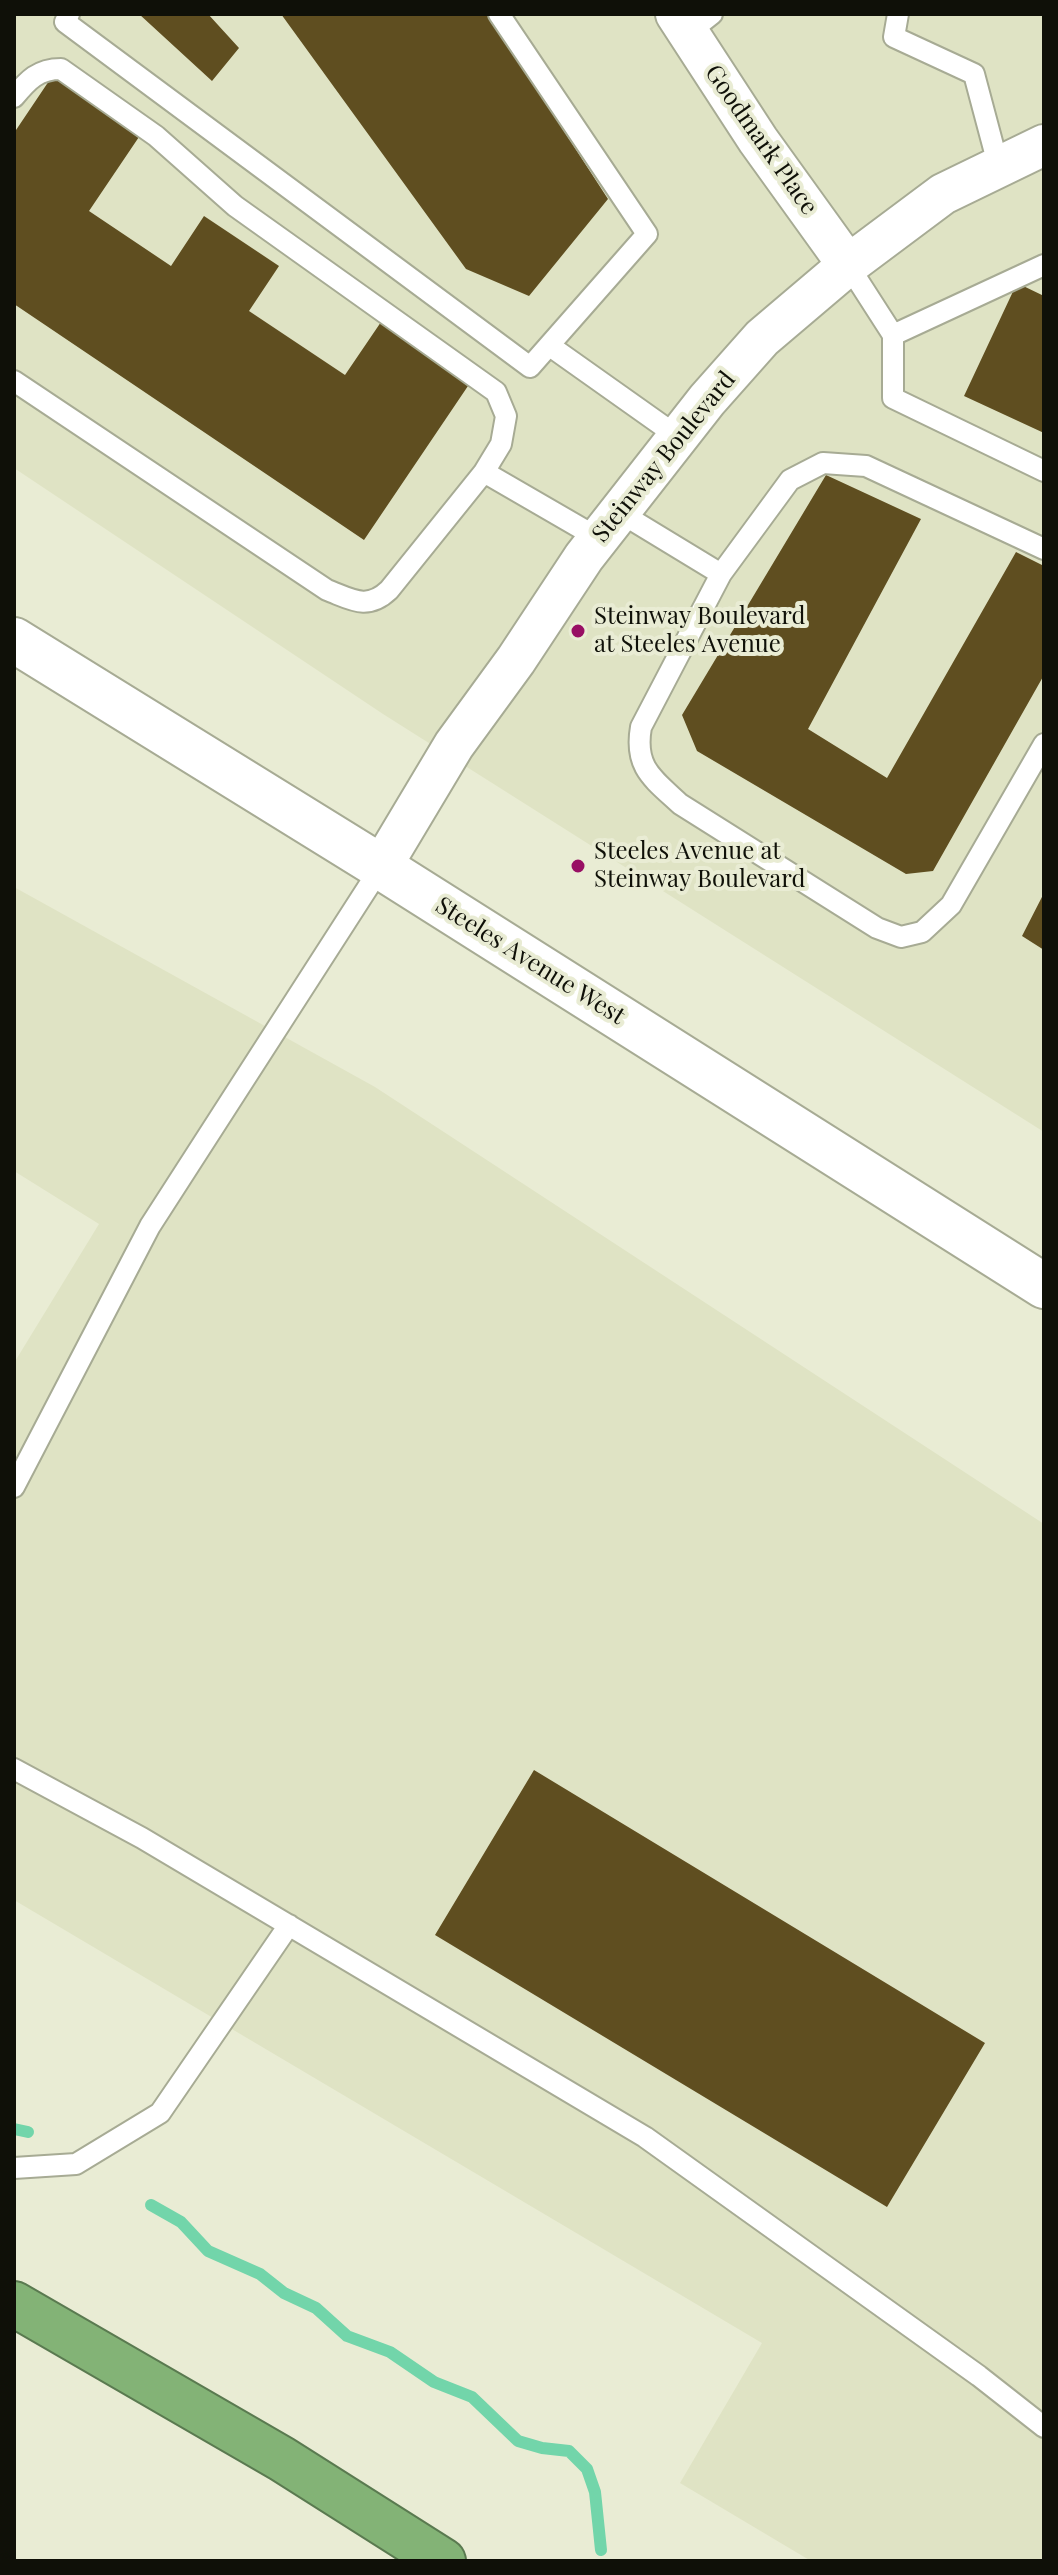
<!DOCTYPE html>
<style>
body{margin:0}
#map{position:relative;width:1058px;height:2575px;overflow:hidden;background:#e9ecd4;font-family:"Playfair Display",serif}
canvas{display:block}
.frame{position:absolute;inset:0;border:16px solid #0f1008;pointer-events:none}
</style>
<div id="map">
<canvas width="1058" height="2575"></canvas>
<div class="frame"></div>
</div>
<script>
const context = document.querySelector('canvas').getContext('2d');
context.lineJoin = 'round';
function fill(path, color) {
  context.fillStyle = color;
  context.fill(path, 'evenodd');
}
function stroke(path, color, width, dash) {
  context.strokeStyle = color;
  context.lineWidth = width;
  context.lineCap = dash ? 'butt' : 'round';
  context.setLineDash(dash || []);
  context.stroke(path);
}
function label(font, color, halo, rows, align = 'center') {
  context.font = font + ' "Playfair Display",serif';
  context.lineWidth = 8;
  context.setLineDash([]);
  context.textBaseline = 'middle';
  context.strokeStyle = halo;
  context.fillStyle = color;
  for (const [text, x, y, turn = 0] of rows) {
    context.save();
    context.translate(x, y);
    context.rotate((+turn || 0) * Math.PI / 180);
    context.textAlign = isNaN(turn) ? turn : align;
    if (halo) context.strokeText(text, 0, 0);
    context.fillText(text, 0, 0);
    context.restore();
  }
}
fill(new Path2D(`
 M14,14H1044V1132L383,714L14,468Z
 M14,887L375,1087L1044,1524V2561H811L680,2483L762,2343L14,1900V1363L99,1224L14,1171Z`), '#dfe3c4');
stroke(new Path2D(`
 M14,2129L28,2132
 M151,2205L181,2222L208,2251L260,2274L284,2293L316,2308L347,2336L390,2352L434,2382L472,2397L518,2441L542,2448L569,2451L587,2469L595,2492L601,2550`), '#72d5aa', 12);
fill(new Path2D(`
 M139,14H208L239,48L212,81Z
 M281,14H488L608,199L529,296L466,269Z
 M55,72L143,131L89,211L171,266L204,216L279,266L249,311L345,375L381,322L470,383L364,540L14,304V133Z
 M1017,283L1044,296V433L964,396Z
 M826,475L921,519L808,729L887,778L1016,552L1044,566V675L933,871L906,874L697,751L682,715Z
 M1044,893V950L1022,936Z
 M534,1770L985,2043L887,2207L435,1935Z`), '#5f4e20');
const service = new Path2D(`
 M69,14L65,22L530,367L647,234L499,14
 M898,14L894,37L974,74L999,168
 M688,33L712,14
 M14,97C28,80 38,69 61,69L156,136L235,206L496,392L506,416L501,444L484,472L389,590C367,611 351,599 327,590L14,381
 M848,265L893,335V398L1044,471
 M893,335L1044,265
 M550,346L677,436
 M484,472L598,538
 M619,512L721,574
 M1044,549L866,466L823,463L790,480L721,574L641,727C634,767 652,778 680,804L877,928L901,937L922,932L951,905L1044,744
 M14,1487L150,1226L381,867
 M14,1769L142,1838L645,2137L979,2376L1044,2427
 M14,2168L76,2164L160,2113L289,1925`);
const minor = new Path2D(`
 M676,14L758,140L848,265
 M381,867L454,745L516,660L584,557L707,400L762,338L848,265L943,194L1044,145`);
const secondary = new Path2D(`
 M14,640L381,867L1044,1286`);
const motorway = new Path2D(`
 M14,2304L282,2459L443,2561`);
stroke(service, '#a7ab94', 24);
stroke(minor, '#a7ab94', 44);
stroke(secondary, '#a7ab94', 48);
stroke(motorway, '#5a7a50', 48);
stroke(service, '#fff', 20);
stroke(minor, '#fff', 40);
stroke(secondary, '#fff', 44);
stroke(motorway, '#83b376', 44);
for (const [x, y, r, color] of [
 [578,631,8,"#980f64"],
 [578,866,8,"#980f64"]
]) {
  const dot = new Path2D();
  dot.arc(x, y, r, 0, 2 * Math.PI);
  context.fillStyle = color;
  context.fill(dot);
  stroke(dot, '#e9ecd4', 3);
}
label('24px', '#0f1008', '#e9ecd4', [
 ["Goodmark Place",761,140,55],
 ["Steinway Boulevard",664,457,-51],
 ["Steeles Avenue West",530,961,32]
]);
label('24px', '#0f1008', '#e9ecd4', [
 ["Steinway Boulevard",594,617],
 ["at Steeles Avenue",594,645],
 ["Steeles Avenue at",594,852],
 ["Steinway Boulevard",594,880]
], 'left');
</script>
